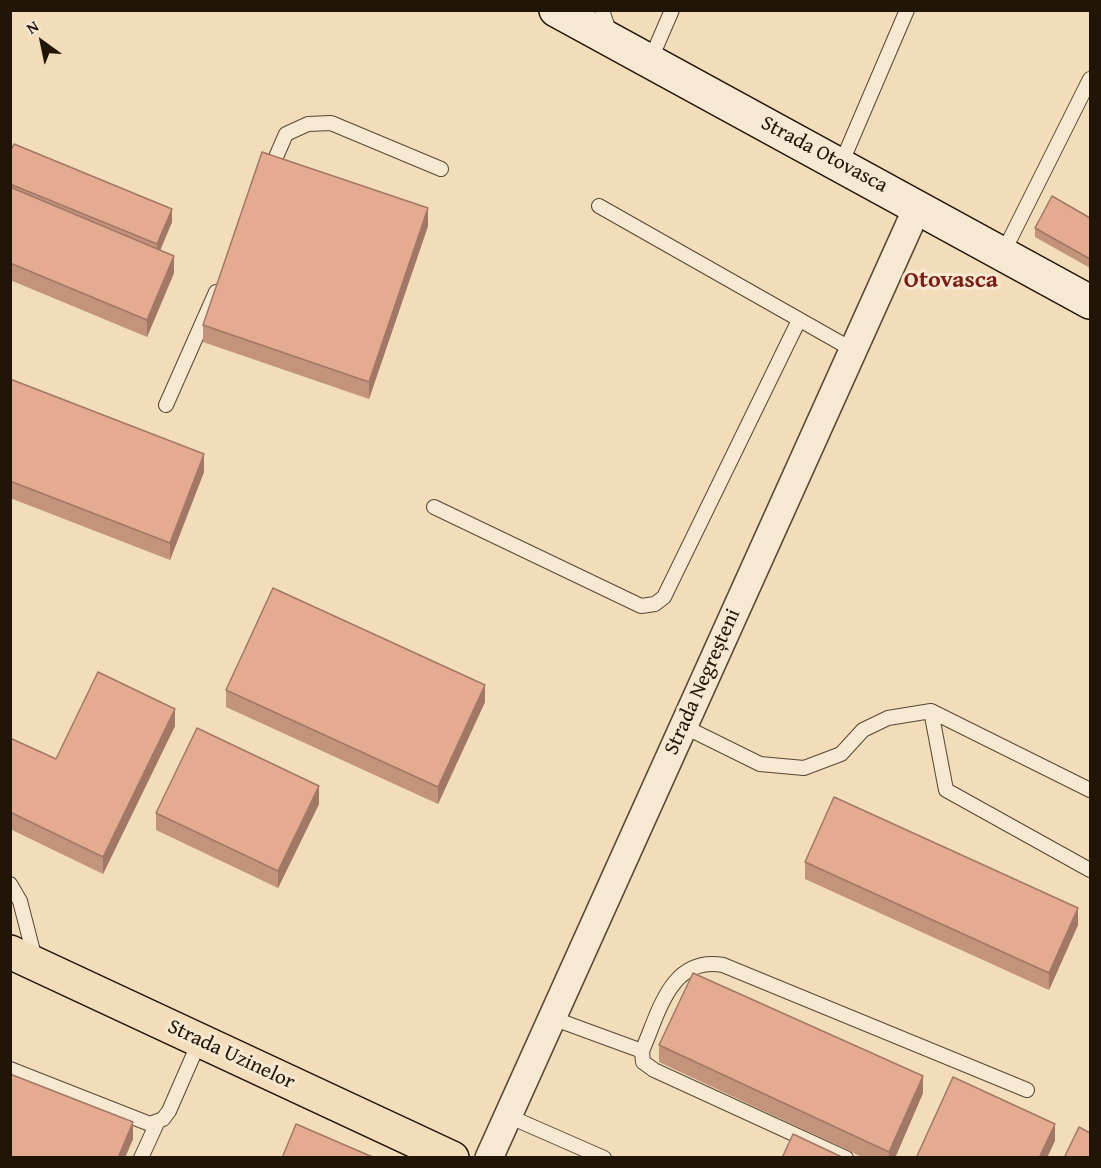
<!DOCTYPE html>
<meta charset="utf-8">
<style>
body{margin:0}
#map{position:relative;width:1101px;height:1168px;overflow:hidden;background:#f2dcba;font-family:"Gentium Book Plus",serif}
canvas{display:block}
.frame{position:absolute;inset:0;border:12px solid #201506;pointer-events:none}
.north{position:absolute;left:12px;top:12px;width:60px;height:60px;-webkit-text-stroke:4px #f7e8d2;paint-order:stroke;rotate:327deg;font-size:16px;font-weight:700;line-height:24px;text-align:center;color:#201506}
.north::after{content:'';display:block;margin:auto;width:21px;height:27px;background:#201506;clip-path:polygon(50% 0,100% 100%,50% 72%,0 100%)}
</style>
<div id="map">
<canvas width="1101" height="1168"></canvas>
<div class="frame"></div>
<div class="north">N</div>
</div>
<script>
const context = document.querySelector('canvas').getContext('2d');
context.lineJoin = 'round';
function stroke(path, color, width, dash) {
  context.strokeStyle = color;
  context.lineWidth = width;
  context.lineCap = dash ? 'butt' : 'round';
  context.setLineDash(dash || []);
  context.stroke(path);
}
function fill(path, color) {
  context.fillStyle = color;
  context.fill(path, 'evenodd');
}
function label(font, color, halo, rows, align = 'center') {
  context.font = font + ' "Gentium Book Plus",serif';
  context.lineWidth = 6;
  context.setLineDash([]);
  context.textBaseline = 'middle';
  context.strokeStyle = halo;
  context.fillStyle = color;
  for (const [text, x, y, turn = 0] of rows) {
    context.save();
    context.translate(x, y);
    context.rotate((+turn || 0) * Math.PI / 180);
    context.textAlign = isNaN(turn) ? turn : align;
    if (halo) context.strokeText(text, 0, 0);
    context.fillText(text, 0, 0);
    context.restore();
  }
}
const lane = new Path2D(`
 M602,10L610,34
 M650,61L672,10
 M841,164L907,10
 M269,173L286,134L308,124L331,123L441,169
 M599,206L853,350
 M1002,255L1090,79
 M166,405L216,292
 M434,507L641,606L655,604L664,597L799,320
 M931,711L946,790L1090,870
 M683,726L760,764L804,768L841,754L863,730L888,718L931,711L1090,790
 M10,884L20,901L35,959
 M552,1018L642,1051
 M10,1069L150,1124L163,1119L169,1111L200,1040
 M508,1116L604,1158
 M141,1158L157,1123
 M846,1158L654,1070L643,1062L642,1051C659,1013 670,956 723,965L1027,1090`);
const street = new Path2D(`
 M489,1158L918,206`);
const secondary = new Path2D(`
 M556,10L1090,302`);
const primary = new Path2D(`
 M10,952L452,1158`);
stroke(lane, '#544733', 16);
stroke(street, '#544733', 30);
stroke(secondary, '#201506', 36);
stroke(primary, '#201506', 36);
stroke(lane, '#f7e8d2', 14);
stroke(street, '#f7e8d2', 27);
stroke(secondary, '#f7e8d2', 33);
stroke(primary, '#f2dcba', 33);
fill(new Path2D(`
 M10,152L172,222L160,250L174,273L147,337L10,280Z
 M1090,218V268L1035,237V228Z
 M428,226L369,399L203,342V325Z
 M10,379L204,472L170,560L10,498Z
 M226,690L485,702L438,804L226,707Z
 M175,726L103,874L10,829V738L56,759Z
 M319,804L278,888L156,830V813Z
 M805,862L1078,925L1049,990L805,879Z
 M659,1045L923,1093L895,1158H864L659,1062Z`), '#c4937c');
fill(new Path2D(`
 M428,208V226L369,399V382Z
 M172,209V222L157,258V244Z
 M174,256V273L147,337V320Z
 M204,454V472L170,560V543Z
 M485,685V702L438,804V787Z
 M175,709V726L103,874V857Z
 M319,786V804L278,888V871Z
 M1078,908V925L1049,990V973Z
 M923,1076V1093L895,1158H889V1152Z
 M133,1122V1139L125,1158H118Z
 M1055,1124V1141L1047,1158H1039Z`), '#a07865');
const building = new Path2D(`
 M14,144L172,209L157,244L10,184V152Z
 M262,152L428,208L369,382L203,325Z
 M10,187L174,256L147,320L10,263Z
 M1052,196L1090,218V259L1035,228Z
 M10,379L204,454L170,543L10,481Z
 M273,588L485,685L438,787L226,690Z
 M98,672L175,709L103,857L10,812V738L56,759Z
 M197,728L319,786L278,871L156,813Z
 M834,797L1078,908L1049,973L805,862Z
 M693,973L923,1076L889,1152L659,1045Z
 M10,1074L133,1122L118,1158H10Z
 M953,1077L1055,1124L1039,1158H921L917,1156Z
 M296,1124L375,1158H282Z
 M1079,1127L1090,1133V1158H1064Z
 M793,1134L844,1158H782Z`);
fill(building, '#e4ab90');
stroke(building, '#a07865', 1.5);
label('21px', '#201506', '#f7e8d2', [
 ["Strada Otovasca",824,155,28],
 ["Strada Negreșteni",703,682,-66],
 ["Strada Uzinelor",231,1055,25]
]);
label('bold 24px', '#7a1f14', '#f7e8d2', [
 ["Otovasca",951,281]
]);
</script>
